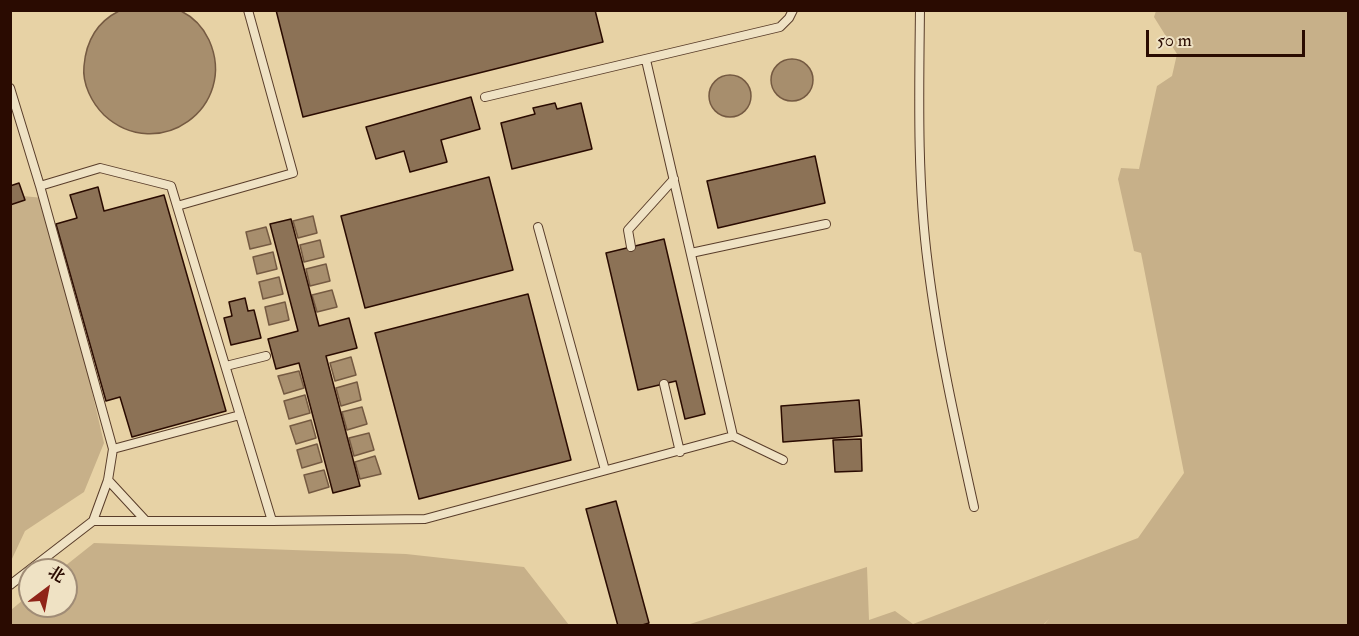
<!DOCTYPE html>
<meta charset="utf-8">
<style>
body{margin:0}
#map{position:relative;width:1359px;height:636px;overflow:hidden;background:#e7d2a5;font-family:"IM FELL Double Pica","Noto Serif SC",serif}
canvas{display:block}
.frame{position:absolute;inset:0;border:12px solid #2a0b01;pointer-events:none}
.north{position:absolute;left:18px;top:558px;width:60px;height:60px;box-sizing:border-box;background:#efe2c4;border:2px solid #a08c76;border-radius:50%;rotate:32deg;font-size:16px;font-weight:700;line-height:24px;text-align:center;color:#2a0b01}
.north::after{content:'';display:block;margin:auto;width:21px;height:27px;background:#8f2418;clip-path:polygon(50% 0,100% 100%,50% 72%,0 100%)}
.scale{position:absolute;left:1146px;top:30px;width:159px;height:27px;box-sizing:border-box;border:3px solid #2a0b01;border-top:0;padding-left:8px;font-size:18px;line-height:21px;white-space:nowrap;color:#2a0b01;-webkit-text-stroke:4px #efe2c4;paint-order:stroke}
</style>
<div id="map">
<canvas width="1359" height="636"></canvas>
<div class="frame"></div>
<div class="north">北</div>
<div class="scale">50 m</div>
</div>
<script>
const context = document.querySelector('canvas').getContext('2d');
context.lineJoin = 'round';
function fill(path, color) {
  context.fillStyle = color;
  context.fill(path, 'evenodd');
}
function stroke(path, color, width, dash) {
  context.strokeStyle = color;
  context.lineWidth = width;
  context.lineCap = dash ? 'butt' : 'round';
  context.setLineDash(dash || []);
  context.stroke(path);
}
fill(new Path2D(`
 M1156,11H1348V625H1044L1049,619L1042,626L687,625L867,567L869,620L895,611L913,624L1138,538L1184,473L1141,253L1134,251L1118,179L1121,168L1139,169L1157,86L1172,76L1177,54L1154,17Z
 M11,195L44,198L63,268L104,443L84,492L25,531L11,561L10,333H12L10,325Z
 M94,543L406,554L524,567L569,625H11V610L30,594V606H66V570H60Z`), '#c7b089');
const water = new Path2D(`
 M181,11C193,17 203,27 209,40C239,107 158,165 104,115C92,103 82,84 84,66C86,42 97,22 119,11Z
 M771 80a21 21 0 1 1 42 0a21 21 0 1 1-42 0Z
 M709 96a21 21 0 1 1 42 0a21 21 0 1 1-42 0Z
 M313,216L317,233L298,238L293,221Z
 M266,227L271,244L250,249L246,232Z
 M320,240L324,257L304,262L300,245Z
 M273,252L277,269L257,274L253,257Z
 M326,264L330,281L310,286L306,269Z
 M279,277L283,294L263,299L259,282Z
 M332,290L337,307L317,312L312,295Z
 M285,302L289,320L269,325L265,307Z
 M351,357L356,375L335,381L330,363Z
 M299,371L304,388L284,394L278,376Z
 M357,382L361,400L341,406L336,388Z
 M305,395L310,413L289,419L284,401Z
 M362,407L367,424L347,430L342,412Z
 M311,420L316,438L296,444L290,426Z
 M369,433L374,450L354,456L349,438Z
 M317,444L322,462L302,468L297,450Z
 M375,456L381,474L360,479L355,462Z
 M324,470L329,487L309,493L304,475Z`);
fill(water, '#a78e6d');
stroke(water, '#755a42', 1.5);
const building = new Path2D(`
 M276,10H595L603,42L303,117Z
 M471,97L480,129L441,140L447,162L410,172L404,151L376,159L366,127Z
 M555,103L557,109L581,103L592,149L512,169L501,123L535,114L533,108Z
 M815,156L825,203L718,228L707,181Z
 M489,177L513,270L365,308L341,216Z
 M19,183L25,200L10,205V186Z
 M98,187L104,211L164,195L226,411L132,437L120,397L106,401L56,224L77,218L70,195Z
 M291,219L319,326L349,318L357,348L326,356L360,486L333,493L299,363L276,369L268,339L298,331L270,224Z
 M664,239L705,414L685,419L676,381L638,390L606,253Z
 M528,294L571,460L419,499L375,333Z
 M245,298L248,311L254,310L261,338L231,345L224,318L232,316L229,302Z
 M859,400L862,436L783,442L781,406Z
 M861,439L862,471L835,472L833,440Z
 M616,501L649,623L639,626H618L586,509Z`);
fill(building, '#8c7256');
stroke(building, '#2a0b01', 1.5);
const lane = new Path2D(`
 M920,10C919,95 917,181 928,265C938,346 956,426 974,507
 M646,60L733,436L783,460
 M10,88L40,186L113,449L108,480L93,521
 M485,97L780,27L789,18L793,10
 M40,186L100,168L171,186L272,521
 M177,206L293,173L248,10
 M538,227L605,470
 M631,247L628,230L674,179
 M691,253L826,224
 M226,366L266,356
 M664,384L680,452
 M113,449L240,415
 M108,480L145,520
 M10,585L93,521H272L425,519L733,436`);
stroke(lane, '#593d2a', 10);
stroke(lane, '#efe2c4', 8);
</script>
